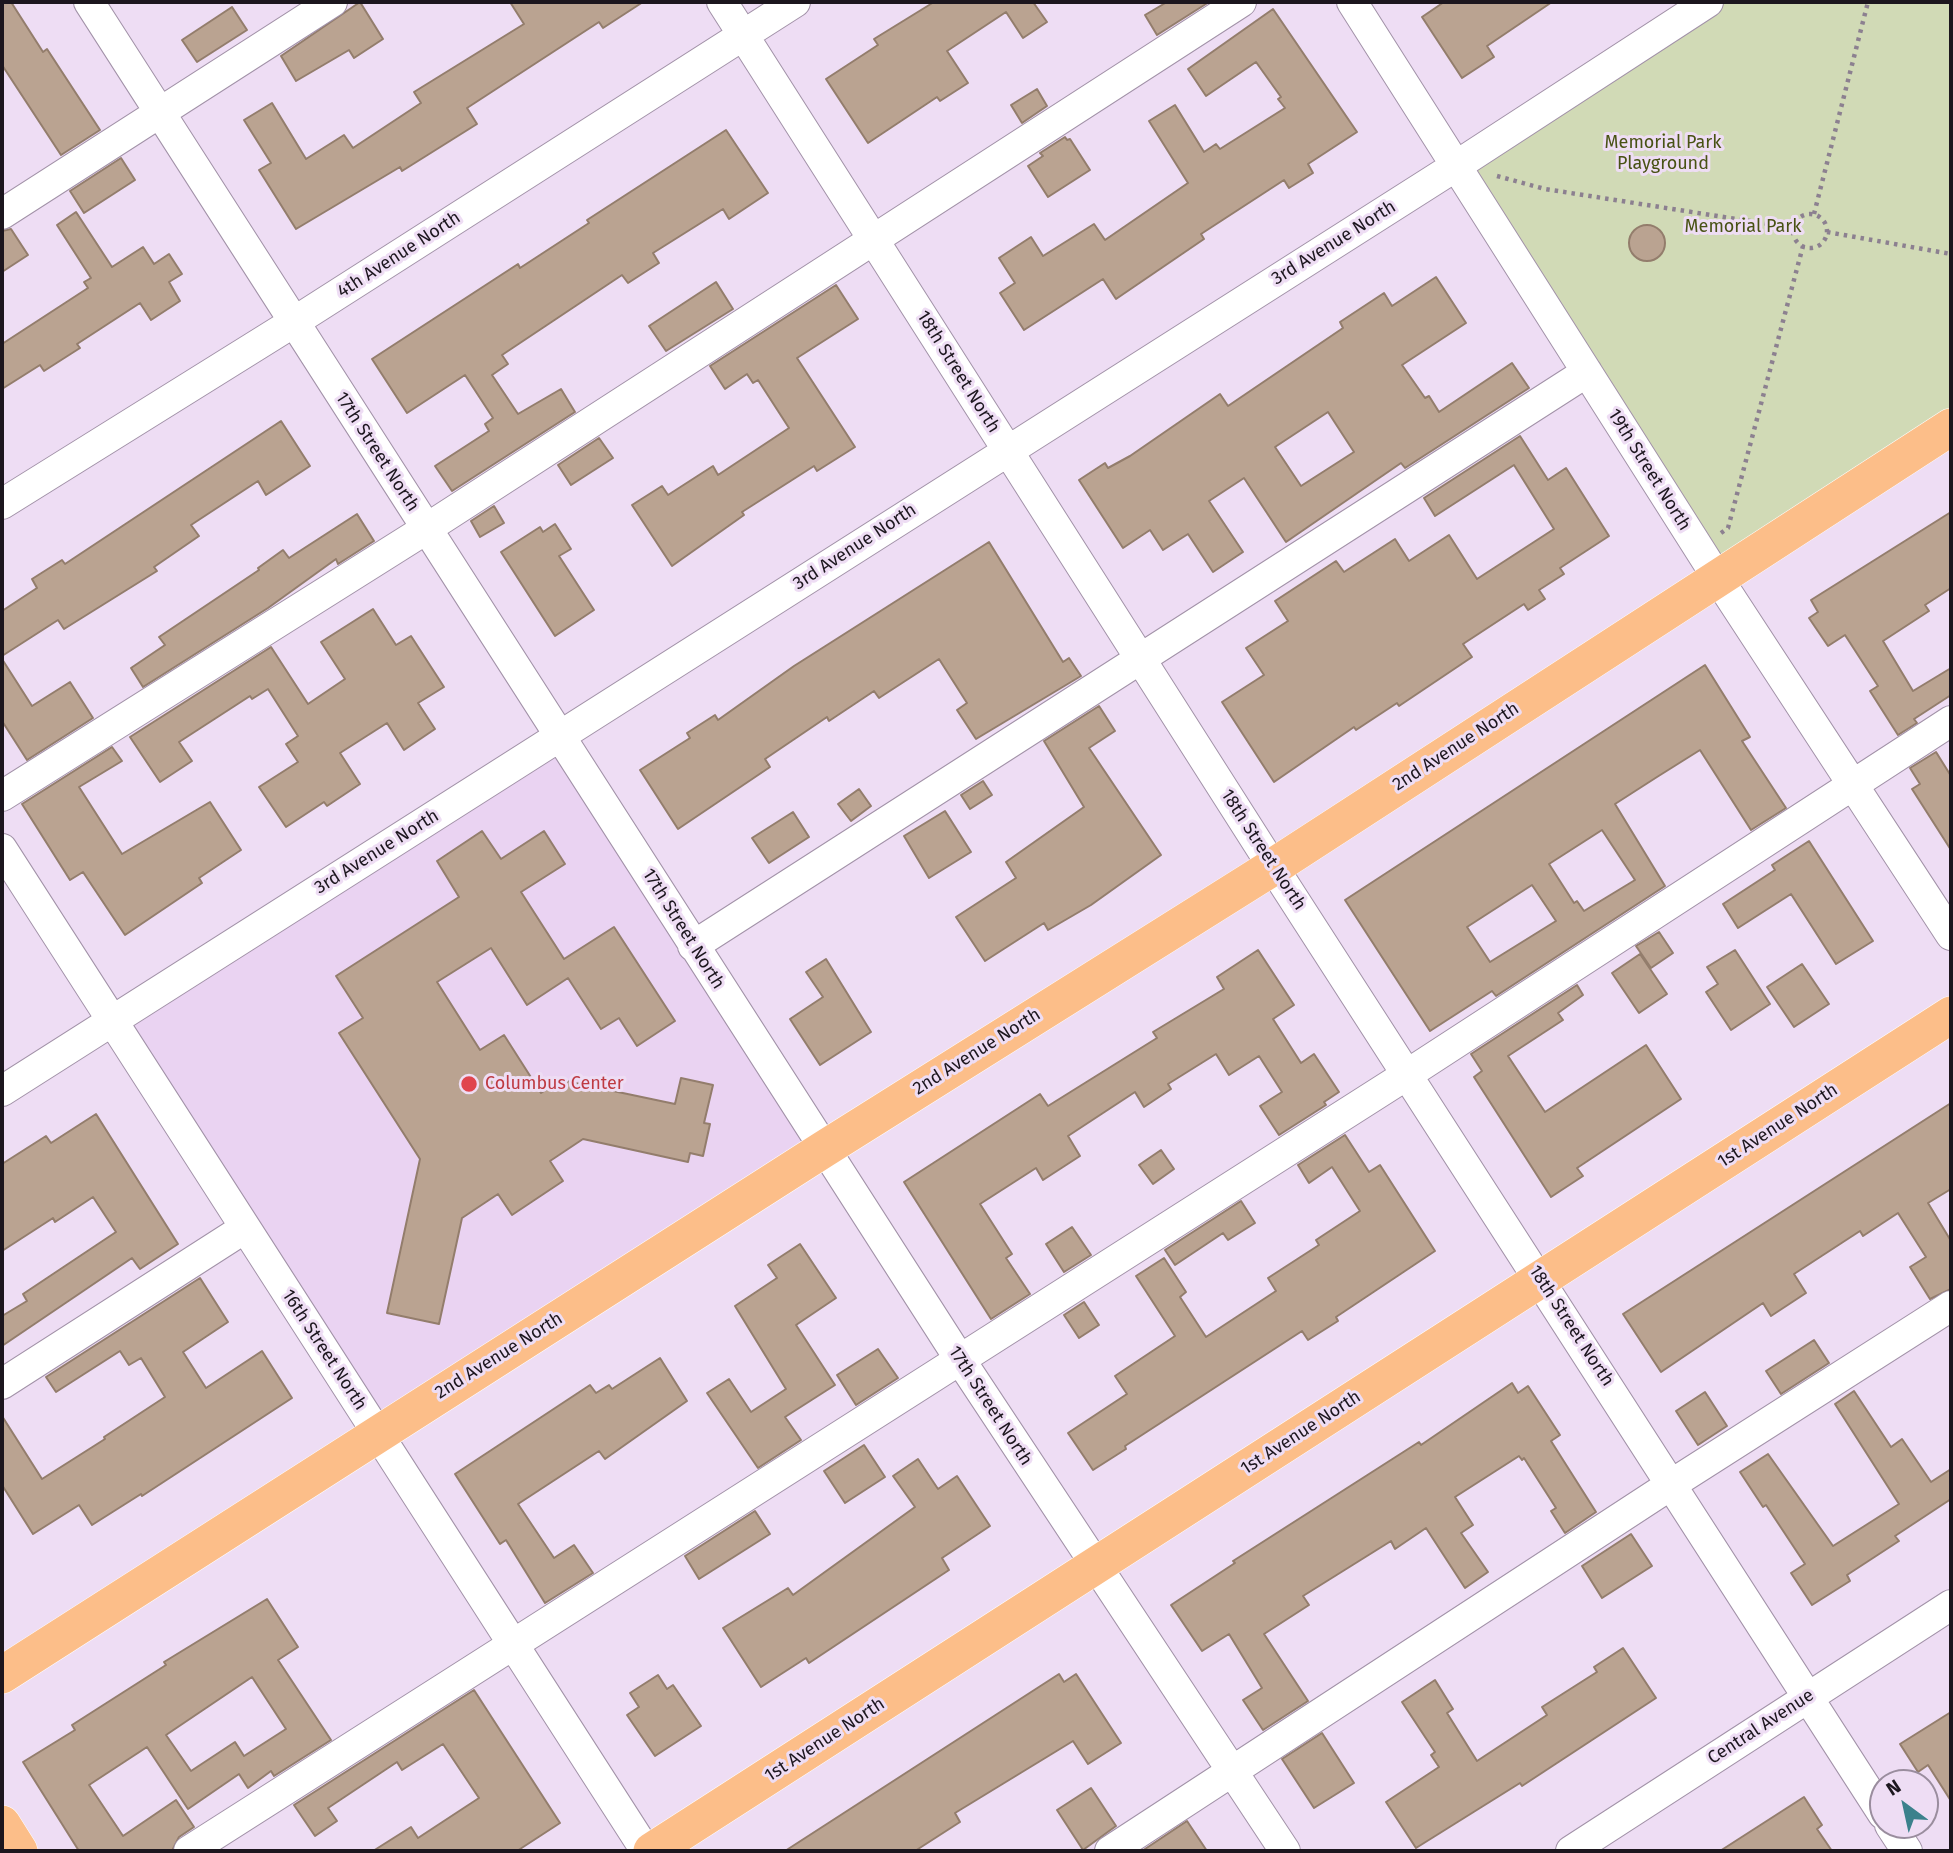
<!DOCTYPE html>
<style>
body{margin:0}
#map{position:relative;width:1953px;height:1853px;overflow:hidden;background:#eeddf4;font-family:"Fira Sans",sans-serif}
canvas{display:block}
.frame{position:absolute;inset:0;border:4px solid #1c161e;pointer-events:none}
.north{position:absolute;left:1869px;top:1769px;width:70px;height:70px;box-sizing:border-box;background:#eeddf4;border:2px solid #9a8d9e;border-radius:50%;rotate:327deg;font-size:19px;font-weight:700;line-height:28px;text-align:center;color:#1c161e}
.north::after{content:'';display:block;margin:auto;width:24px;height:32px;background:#3b818c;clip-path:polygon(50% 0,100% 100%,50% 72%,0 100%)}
</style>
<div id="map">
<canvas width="1953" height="1853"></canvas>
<div class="frame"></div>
<div class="north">N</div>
</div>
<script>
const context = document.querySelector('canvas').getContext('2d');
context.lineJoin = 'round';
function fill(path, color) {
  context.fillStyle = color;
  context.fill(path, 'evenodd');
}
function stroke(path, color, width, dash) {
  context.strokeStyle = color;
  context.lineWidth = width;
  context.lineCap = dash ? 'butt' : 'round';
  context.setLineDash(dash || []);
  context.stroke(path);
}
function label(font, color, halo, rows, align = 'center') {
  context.font = font + ' "Fira Sans",sans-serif';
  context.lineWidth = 6;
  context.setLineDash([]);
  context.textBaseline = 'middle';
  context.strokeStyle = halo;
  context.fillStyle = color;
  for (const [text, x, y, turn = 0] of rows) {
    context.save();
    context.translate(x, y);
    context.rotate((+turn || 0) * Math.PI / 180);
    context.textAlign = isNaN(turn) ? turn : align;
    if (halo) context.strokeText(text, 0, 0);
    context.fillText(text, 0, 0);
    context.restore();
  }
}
fill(new Path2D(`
 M560,736L824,1149L377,1433L114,1020Z`), '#ead3f2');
fill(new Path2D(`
 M1708,2H1951V427L1717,577L1456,166Z`), '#d1dab6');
const building = new Path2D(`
 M2,2H11L43,52L47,49L100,130L61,155L2,65Z
 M360,2L383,39L354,58L349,50L296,81L281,56Z
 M510,2H643L603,28L599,22L467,108L477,124L402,171L400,167L296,229L259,170L271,163L244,120L272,103L306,159L344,135L353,148L421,103L414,92L524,24Z
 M934,2H1033L1047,22L1023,38L1006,12L947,51L968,83L940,101L937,97L868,143L826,79L878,45L874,39Z
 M1167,2H1209L1157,35L1145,15Z
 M1444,2H1552L1487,46L1494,57L1462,78L1422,17Z
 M232,7L247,30L197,62L182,40Z
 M1273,9L1357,132L1308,164L1313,173L1289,188L1284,180L1201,234L1204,239L1116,299L1103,279L1024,330L1000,293L1015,283L999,258L1031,237L1043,256L1094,224L1105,240L1188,183L1149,121L1175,105L1204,152L1216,144L1220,149L1285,108L1278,99L1281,97L1256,62L1206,96L1188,69Z
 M1037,89L1047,106L1022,123L1011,105Z
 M726,130L768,193L729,219L723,209L653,253L659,263L628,283L622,275L502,355L508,364L492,375L518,414L561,389L575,412L452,491L435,466L489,431L485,424L493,418L465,375L407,413L372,359L518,264L520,268L589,223L587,220Z
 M1065,137L1067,140L1070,139L1090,170L1048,197L1028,166L1043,156L1040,153Z
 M121,158L135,180L84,213L70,191Z
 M76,212L112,267L143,247L154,264L169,254L182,274L169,282L180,301L151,320L140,303L77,344L80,348L44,371L40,365L2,389V344L88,288L84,282L91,278L57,225Z
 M1629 243a18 18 0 1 1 36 0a18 18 0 1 1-36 0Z
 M11,229L28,255L2,272V231Z
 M1436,277L1466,323L1402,365L1425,398L1429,396L1439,412L1512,363L1529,388L1405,468L1401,463L1286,542L1244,478L1209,501L1243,552L1213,572L1188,534L1163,550L1150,530L1123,548L1079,480L1105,463L1108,468L1130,456L1220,394L1228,406L1343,328L1340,322L1384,293L1392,306ZM1328,412L1354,452L1301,486L1275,447Z
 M716,282L733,309L666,351L649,326Z
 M836,285L858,319L797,358L855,447L817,471L814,466L742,512L744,515L672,566L632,505L662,486L668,495L713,466L718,475L789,428L758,380L753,383L747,374L725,389L710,366Z
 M281,421L310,466L266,495L258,481L191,525L199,536L154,567L157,571L64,629L58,620L2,656V611L37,588L32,579L62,560L65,564Z
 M1520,436L1548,480L1566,468L1609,536L1560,568L1564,574L1539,590L1545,599L1528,610L1524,604L1463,644L1472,657L1399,706L1397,703L1356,730L1354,727L1274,782L1222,702L1264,675L1246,648L1288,621L1275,601L1336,561L1344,572L1395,539L1409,561L1449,535L1477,579L1554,529L1514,465L1435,516L1424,498Z
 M599,438L613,458L571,485L558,465Z
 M494,506L504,523L480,537L471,521Z
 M1951,512V588L1925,605L1929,611L1883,641L1913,691L1951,668V695L1914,719L1917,723L1898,735L1870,691L1878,686L1845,635L1828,646L1809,618L1818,612L1811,600Z
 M357,514L374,541L338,564L336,559L268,608L143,687L131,668L165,645L159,637L259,570L258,568L283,550L289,558Z
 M555,524L571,549L559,556L594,610L555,636L501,552L540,527L543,532Z
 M989,542L1063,662L1069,658L1081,676L976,739L957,710L967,703L939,659L879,698L874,691L829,721L827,717L765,759L770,767L678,829L640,770L690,738L687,733L715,715L718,720L794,666Z
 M373,609L396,645L411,636L444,687L418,703L435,729L404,750L387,723L340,753L360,784L327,806L324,802L286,827L259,787L298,762L286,744L298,736L268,689L252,699L250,696L179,742L192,761L160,782L130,737L271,647L308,704L345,679L321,642Z
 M2,659L32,706L70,682L93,718L27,760L2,721Z
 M1705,665L1750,737L1742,741L1786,808L1751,830L1700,750L1657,777L1615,804L1665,886L1496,996L1492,991L1430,1031L1345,900ZM1602,830L1635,880L1584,911L1577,901L1574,903L1549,864ZM1532,885L1556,921L1490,962L1467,927Z
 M1099,706L1115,731L1089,748L1161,855L1091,905L1048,930L1044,923L985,961L956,917L1016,878L1006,862L1084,807L1044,741Z
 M112,747L122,761L79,787L122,854L210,802L241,850L199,878L202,883L125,935L83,872L70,880L22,804Z
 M1936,752L1951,776V850L1912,789L1920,784L1910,768Z
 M983,781L992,795L970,809L961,795Z
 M859,789L871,806L851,821L838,804Z
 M945,811L971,852L929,878L904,836Z
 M793,812L809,837L769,863L752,838Z
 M482,831L501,859L544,831L565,864L521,892L564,959L614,927L675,1021L637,1046L619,1018L601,1029L568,978L527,1005L491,948L437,982L480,1050L504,1035L541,1093L561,1080L675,1104L681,1078L713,1085L704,1123L710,1124L703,1156L690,1153L688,1162L583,1139L550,1161L563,1181L512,1215L498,1194L462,1218L439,1324L387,1313L420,1159L339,1033L363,1018L336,976L459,897L437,861Z
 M1809,841L1873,941L1836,964L1791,894L1738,928L1723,904L1775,870L1772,865Z
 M1659,932L1673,953L1651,968L1636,946Z
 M1258,950L1294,1005L1273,1019L1301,1063L1314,1054L1339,1092L1324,1102L1326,1105L1279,1135L1260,1106L1282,1092L1259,1056L1229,1075L1216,1054L1168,1084L1171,1089L1144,1107L1135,1092L1068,1136L1080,1156L1043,1180L1036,1168L980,1204L1012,1254L1006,1258L1030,1294L991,1319L904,1182L1040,1094L1048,1106L1157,1038L1153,1032L1224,989L1217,977Z
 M1735,950L1770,1004L1731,1030L1706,992L1718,984L1707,967Z
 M1640,954L1667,994L1639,1013L1612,973Z
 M826,959L871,1032L820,1065L790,1019L823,997L806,972Z
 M1802,964L1829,1004L1794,1027L1767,987Z
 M1577,985L1583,995L1558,1013L1563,1020L1508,1056L1545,1112L1646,1045L1681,1099L1577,1168L1583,1176L1551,1197L1474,1077L1482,1071L1471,1054Z
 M1951,1103V1189L1928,1203L1951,1241V1289L1930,1299L1910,1267L1926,1257L1898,1213L1863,1236L1860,1231L1794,1274L1806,1293L1771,1316L1763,1303L1661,1372L1623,1314Z
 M96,1114L178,1244L140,1269L132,1258L2,1346V1316L27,1301L23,1294L116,1232L93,1197L55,1222L53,1218L2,1251V1164L46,1136L51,1143Z
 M1345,1135L1369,1172L1380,1165L1435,1251L1336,1317L1338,1321L1308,1340L1302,1331L1125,1446L1126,1449L1093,1470L1068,1433L1127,1394L1115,1376L1175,1336L1136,1276L1164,1258L1186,1292L1180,1297L1206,1337L1276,1291L1268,1278L1319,1245L1316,1240L1360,1211L1332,1167L1309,1183L1298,1165Z
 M1161,1150L1174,1169L1153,1184L1139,1165Z
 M1241,1201L1255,1223L1228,1240L1223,1233L1175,1265L1165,1250Z
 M1072,1227L1091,1255L1064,1272L1046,1244Z
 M800,1244L836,1298L796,1325L835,1385L785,1417L801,1440L758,1468L707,1393L729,1379L751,1412L786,1389L735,1306L777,1278L768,1265Z
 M200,1278L228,1322L183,1352L206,1388L262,1351L292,1398L142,1496L141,1494L92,1525L79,1505L33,1534L2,1485V1416L42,1479L105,1439L104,1437L165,1397L141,1358L129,1365L120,1351L56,1392L46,1377Z
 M1084,1302L1099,1325L1079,1338L1064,1315Z
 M1814,1340L1829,1363L1781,1394L1766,1371Z
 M878,1349L898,1378L856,1405L837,1375Z
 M660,1358L687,1401L605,1459L599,1451L518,1504L554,1558L574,1545L593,1573L545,1603L506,1540L500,1544L455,1474L590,1385L596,1393L609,1385L612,1389Z
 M1512,1383L1518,1393L1528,1386L1560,1435L1551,1441L1596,1512L1565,1533L1551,1511L1556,1508L1524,1458L1522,1460L1519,1456L1455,1497L1473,1525L1461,1533L1488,1572L1465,1588L1426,1528L1395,1549L1391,1541L1303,1596L1309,1605L1264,1634L1308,1701L1263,1730L1243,1700L1262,1688L1229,1634L1202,1651L1171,1605L1235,1563L1233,1561L1419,1442L1421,1445Z
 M1854,1391L1891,1447L1902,1439L1931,1482L1951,1469V1499L1895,1536L1899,1541L1847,1575L1850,1581L1812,1605L1791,1573L1805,1564L1766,1505L1763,1507L1740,1472L1768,1454L1833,1546L1899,1504L1835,1404Z
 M1705,1392L1727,1426L1698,1445L1676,1411Z
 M864,1445L885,1477L845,1503L824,1471Z
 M918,1459L938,1489L957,1476L990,1526L942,1558L949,1570L809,1663L806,1658L761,1687L723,1628L788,1588L793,1595L915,1507L893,1476Z
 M755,1511L770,1534L699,1579L685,1556Z
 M1631,1534L1652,1566L1602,1598L1582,1566Z
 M267,1599L298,1647L278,1660L331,1740L274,1776L271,1771L248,1788L239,1774L188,1809L147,1747L89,1785L123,1836L176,1800L194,1827L179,1837L172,1851H79L23,1762L75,1730L72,1725L166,1665L164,1662ZM252,1677L286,1729L244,1756L235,1742L191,1771L166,1735Z
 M1623,1648L1656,1698L1522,1786L1520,1783L1416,1848L1386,1802L1439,1767L1431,1755L1435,1752L1402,1702L1435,1680L1453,1709L1447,1713L1477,1761L1547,1715L1542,1707L1597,1672L1594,1667Z
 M1059,1674L1064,1682L1076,1674L1121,1743L1088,1764L1073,1741L955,1813L960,1822L915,1851H785Z
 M658,1675L667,1689L673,1685L701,1726L655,1756L627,1715L639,1707L630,1693Z
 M474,1690L560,1823L517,1851H373L411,1827L418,1838L479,1798L443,1744L402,1770L397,1762L328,1808L337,1821L315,1836L294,1805Z
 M1951,1712V1801L1928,1765L1918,1772L1900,1744Z
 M1322,1733L1354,1783L1314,1808L1282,1759Z
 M1091,1788L1116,1826L1083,1850L1057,1810Z
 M1804,1797L1822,1825L1817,1829L1832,1851H1720Z
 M1187,1821L1207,1851H1142Z`);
fill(building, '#baa391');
stroke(building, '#937d6c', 2);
const minor = new Path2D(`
 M89,2L959,1358L1285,1851
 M722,2L1273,867L1883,1814
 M1352,2L1717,577L1951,935
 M2,214L332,2
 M2,504L294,322L795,2
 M2,796L426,529L1241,2
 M2,849L646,1851
 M693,946L1587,372
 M2,1091L1456,166L1708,2
 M2,1384L245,1228
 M1890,1825L1907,1851
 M189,1851L1408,1074L1951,721
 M1110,1851L1672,1484L1951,1306
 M1571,1851L1951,1605`);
const major = new Path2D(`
 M2,1675L824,1149L1273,867L1951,427
 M2,1824L19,1851
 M652,1851L1951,1015`);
stroke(minor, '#a292a8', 32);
stroke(major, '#fff', 38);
stroke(new Path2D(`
 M1497,176L1545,189L1794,228
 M1814,214L1868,2
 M1793 231a17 17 0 1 1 34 0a17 17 0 1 1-34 0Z
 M1827,232L1951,254
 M1721,533L1728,528L1803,246`), '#8c8090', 4.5, [3.5, 5]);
stroke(minor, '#fff', 30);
stroke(major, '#fcbe89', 37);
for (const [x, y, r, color] of [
 [469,1084,9,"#e0444e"]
]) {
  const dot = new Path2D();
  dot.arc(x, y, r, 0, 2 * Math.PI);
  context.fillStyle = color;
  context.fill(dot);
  stroke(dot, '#eeddf4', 2.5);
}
label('18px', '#485214', '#eeddf4', [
 ["Memorial Park",1663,143],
 ["Playground",1663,164],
 ["Memorial Park",1743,227]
]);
label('18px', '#1c161e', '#eeddf4', [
 ["3rd Avenue North",1334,243,-32],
 ["4th Avenue North",399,255,-33],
 ["18th Street North",958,372,58],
 ["17th Street North",377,452,57],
 ["19th Street North",1649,470,58],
 ["3rd Avenue North",855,547,-33],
 ["2nd Avenue North",1456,747,-33],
 ["18th Street North",1263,850,57],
 ["3rd Avenue North",377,852,-32],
 ["17th Street North",683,929,58],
 ["2nd Avenue North",977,1052,-32],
 ["1st Avenue North",1778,1126,-33],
 ["18th Street North",1571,1326,57],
 ["16th Street North",324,1350,57],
 ["2nd Avenue North",499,1356,-32],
 ["17th Street North",990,1406,57],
 ["1st Avenue North",1301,1433,-33],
 ["Central Avenue",1761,1727,-33],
 ["1st Avenue North",825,1740,-33]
]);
label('18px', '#be3a42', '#eeddf4', [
 ["Columbus Center",485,1084]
], 'left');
</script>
